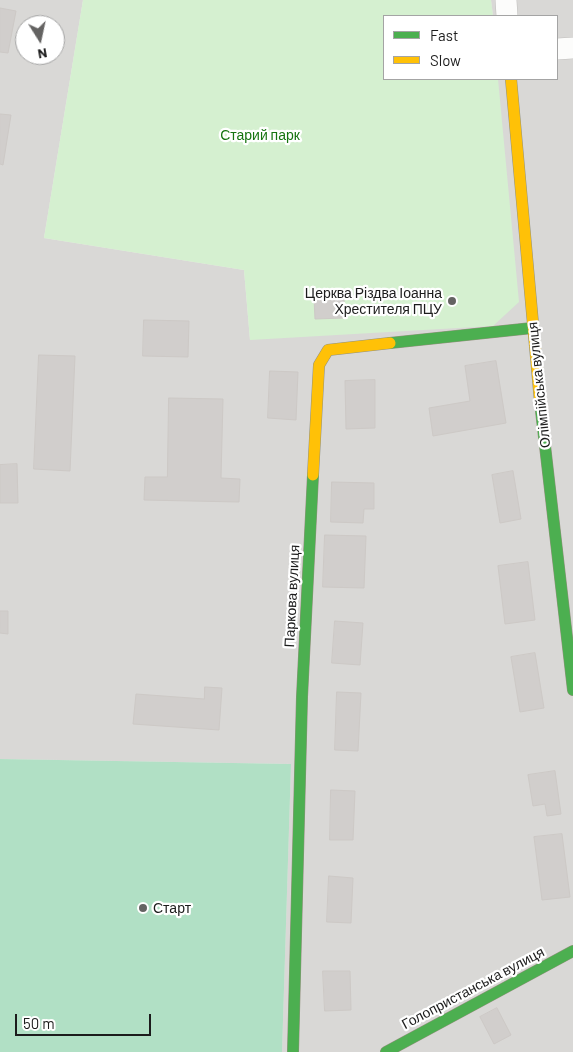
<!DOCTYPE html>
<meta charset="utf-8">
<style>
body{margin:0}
#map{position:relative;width:573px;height:1052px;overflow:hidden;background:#eae8e5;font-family:Barlow,sans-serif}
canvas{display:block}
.legend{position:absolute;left:383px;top:15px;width:175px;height:65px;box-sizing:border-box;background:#fff;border:1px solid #a4a4a4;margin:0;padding:6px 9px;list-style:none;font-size:15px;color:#1c1c1c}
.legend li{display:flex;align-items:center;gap:10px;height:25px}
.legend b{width:25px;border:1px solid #a4a4a4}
.north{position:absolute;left:15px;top:15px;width:50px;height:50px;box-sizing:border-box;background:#fff;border:1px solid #a4a4a4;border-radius:50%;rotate:170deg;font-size:14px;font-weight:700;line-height:20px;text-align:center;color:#1c1c1c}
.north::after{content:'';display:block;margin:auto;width:18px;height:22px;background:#646362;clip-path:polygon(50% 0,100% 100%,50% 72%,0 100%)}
.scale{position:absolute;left:15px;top:1014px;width:136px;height:22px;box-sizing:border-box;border:2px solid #1c1c1c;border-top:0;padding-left:6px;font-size:15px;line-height:18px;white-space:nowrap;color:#1c1c1c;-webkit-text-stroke:4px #fff;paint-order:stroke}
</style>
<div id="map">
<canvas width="573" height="1052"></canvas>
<ul class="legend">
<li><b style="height:6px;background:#4caf50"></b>Fast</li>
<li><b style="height:6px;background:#ffc107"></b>Slow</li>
</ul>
<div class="north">N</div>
<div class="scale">50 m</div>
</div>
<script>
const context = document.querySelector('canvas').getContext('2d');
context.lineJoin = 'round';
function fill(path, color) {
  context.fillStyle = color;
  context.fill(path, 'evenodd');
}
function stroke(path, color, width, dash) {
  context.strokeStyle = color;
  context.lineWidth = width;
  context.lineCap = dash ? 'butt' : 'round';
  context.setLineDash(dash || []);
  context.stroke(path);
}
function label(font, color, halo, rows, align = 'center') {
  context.font = font + ' Barlow,sans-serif';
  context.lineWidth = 4.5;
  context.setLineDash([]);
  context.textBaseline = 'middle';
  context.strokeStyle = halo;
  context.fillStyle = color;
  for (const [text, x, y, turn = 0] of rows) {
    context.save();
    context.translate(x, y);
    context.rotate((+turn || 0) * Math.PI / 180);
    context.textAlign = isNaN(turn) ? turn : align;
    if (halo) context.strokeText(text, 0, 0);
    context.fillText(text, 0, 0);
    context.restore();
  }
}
fill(new Path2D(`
 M0,0H83L44,238L244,270L250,340L498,79H557V16H493L491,0H573V1052H282L291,764L0,759ZM25,25H55V55H25Z`), '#d9d8d6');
fill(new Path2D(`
 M83,0H491L493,16H384V79H498L519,302L493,326L250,340L244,270L44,238Z`), '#d5f0d0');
fill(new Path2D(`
 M0,759L291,764L282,1052H0Z`), '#b1e0c5');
const building = new Path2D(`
 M0,8L16,11L8,53L0,52Z
 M0,114L11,115L3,165L0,164Z
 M344,297V318L315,319L314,298Z
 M144,320L189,321L188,357L143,356Z
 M39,355L75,356L70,471L34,469Z
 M496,361L506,423L433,436L429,408L470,401L465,366Z
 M270,371L298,372L296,420L268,418Z
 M375,380V428L346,429L345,381Z
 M169,398L223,399L221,478L240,479L239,502L144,500L145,477H167Z
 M17,464L18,503H0V465Z
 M513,471L521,519L500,523L492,475Z
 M332,482L374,483V509H364L363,523L331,522Z
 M325,535L366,536L364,588L323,587Z
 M528,562L535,620L505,624L498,566Z
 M0,611H8V634L0,633Z
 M335,621L363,623L360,665L332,663Z
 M535,653L544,708L520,712L511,657Z
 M205,687L222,688L219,730L133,724L136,694L204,699Z
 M337,692L361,693L358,751L335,750Z
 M555,771L561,814L547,816L545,804L533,806L528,775Z
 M331,790L355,791L353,840H330Z
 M562,834L570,897L542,900L534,837Z
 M329,876L353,878L351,923L327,922Z
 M323,971H350L351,1010L325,1011Z
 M497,1008L511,1035L494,1044L480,1017Z`);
fill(building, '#d1cecc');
stroke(building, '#cdc9c6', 1);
const street = new Path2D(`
 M506,0L507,16
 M557,49L573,48`);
const fast = new Path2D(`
 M390,343L532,328
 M540,402L573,690
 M293,1052L302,697L313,475
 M386,1052L573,951`);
const slow = new Path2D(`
 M511,79L540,402
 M313,475L319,365L328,350L390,343`);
stroke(street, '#c0bfbd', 22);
stroke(fast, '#93927e', 12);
stroke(slow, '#93927e', 12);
stroke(street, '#fcfcfb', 21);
stroke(fast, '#4caf50', 11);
stroke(slow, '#ffc107', 11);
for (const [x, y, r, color] of [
 [452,301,5,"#646362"],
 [143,908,5,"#646362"]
]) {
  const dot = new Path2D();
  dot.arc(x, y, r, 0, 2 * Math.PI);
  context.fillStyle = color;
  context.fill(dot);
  stroke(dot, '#fff', 2);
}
label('14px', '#167410', '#fff', [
 ["Старий парк",260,135]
]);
label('14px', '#1c1c1c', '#fff', [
 ["Церква Різдва Іоанна",442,293],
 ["Хрестителя ПЦУ",442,309],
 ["Старт",153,908,"left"]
], 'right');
label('14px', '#1c1c1c', '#fff', [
 ["Олімпійська вулиця",539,385,-96],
 ["Паркова вулиця",292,596,-87],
 ["Голопристанська вулиця",473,988,-28]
]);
</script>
